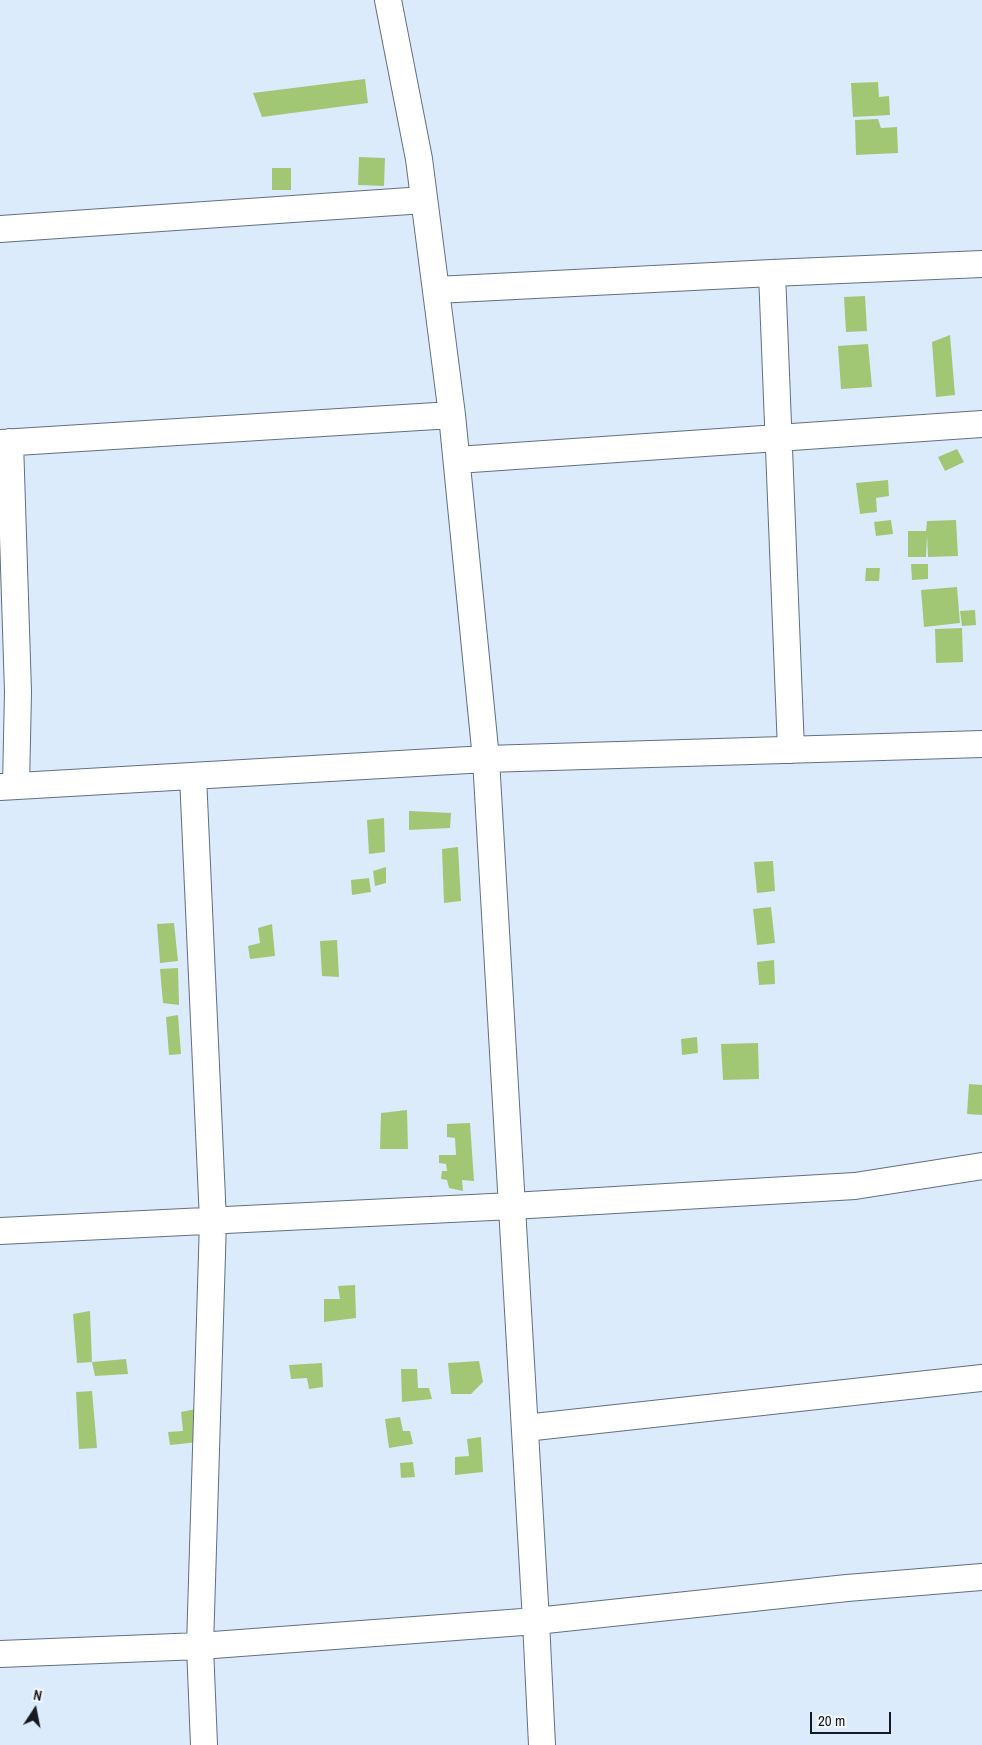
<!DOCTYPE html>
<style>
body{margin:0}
#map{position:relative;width:982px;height:1745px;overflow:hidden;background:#dbebfb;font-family:"Archivo Narrow",sans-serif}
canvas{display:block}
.north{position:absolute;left:10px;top:1685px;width:50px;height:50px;-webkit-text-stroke:4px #f1f7fd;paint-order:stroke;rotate:11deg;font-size:14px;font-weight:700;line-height:20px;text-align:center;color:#151a20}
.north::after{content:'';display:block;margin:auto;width:18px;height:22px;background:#151a20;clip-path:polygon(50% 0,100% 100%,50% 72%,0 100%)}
.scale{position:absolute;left:810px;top:1712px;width:81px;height:22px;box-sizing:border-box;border:2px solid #151a20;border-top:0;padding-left:6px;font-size:15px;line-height:18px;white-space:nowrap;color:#151a20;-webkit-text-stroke:4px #f1f7fd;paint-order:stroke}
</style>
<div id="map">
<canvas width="982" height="1745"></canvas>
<div class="north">N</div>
<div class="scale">20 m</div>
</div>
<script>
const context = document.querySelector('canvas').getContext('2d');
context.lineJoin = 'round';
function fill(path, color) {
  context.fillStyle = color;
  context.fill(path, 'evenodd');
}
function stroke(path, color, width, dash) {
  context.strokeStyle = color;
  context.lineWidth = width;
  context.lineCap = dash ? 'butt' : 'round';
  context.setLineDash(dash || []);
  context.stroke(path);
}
fill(new Path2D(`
 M365,79L368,103L262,117L253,93Z
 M878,82L879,97L889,96L890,115L853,117L851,83Z
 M878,119L881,128L897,127L898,153L856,155L855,120Z
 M359,157L385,158L384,186L358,185Z
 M272,168H291V190H272Z
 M865,296L867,331L846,332L844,297Z
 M950,335L955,395L936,397L932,342Z
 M868,344L872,387L841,389L838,346Z
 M957,449L964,462L945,471L938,457Z
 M888,480L889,496L876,498L877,512L860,514L856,483Z
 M891,520L893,534L876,536L874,522Z
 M956,520L958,556L928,557L927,535L926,557H908V531H926L927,521Z
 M911,564H928V579L912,580Z
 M866,568H880L879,581H865Z
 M957,587L960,623L924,627L921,590Z
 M975,610L976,625L962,626L960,611Z
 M962,628L963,662L936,663L935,629Z
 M409,811L451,813L450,828L409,830Z
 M384,818L385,852L369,854L367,820Z
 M458,847L461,901L444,903L442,849Z
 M773,861L775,891L757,893L754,862Z
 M386,867V883L375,886L373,871Z
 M369,878L371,892L352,895L351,880Z
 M771,907L775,943L757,945L753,909Z
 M174,923L178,961L160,963L157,924Z
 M272,924L275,956L250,959L248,946L260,943L258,928Z
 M337,940L339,977L322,976L320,941Z
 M774,960L775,984L759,985L757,962Z
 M178,968L179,1005L163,1003L160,969Z
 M178,1015L181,1054L169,1055L166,1017Z
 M697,1037L698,1053L682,1055L681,1039Z
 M758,1043L759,1079L723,1080L721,1044Z
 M969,1084L982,1085V1115L967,1114Z
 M407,1110L408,1149H380L381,1113Z
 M470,1123L474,1181L462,1180L463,1191L449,1188L447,1180L441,1179L442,1171H447L446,1164L439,1163V1155H456L455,1138L447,1137V1124Z
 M355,1285L356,1318L324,1322V1299H340L338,1286Z
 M90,1311L92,1362L77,1363L73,1314Z
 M126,1359L128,1374L95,1376L92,1362Z
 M479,1361L483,1382L471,1394H451L448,1363Z
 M322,1363L323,1387L309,1389L307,1378L291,1379L289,1365Z
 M401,1369H417L418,1388H429L432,1399L402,1402Z
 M92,1391L97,1448L79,1449L76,1392Z
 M196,1409L199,1442L170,1445L168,1432L183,1431L181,1412Z
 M400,1417L403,1431H410L413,1444L389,1448L385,1419Z
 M481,1437L483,1472L455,1475V1457L469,1456L467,1439Z
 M413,1462L415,1477L401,1478L400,1463Z`), '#a2c774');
const minor = new Path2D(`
 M388,0L419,159L452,415L486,759L536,1621L542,1745
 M0,229L424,200
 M772,273L791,750
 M436,290L772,273L982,264
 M10,442L18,692L16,786
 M0,443L452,415
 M457,460L982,424
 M193,776L213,1221L200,1646L204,1745
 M0,787L486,759L982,744
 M0,1231L512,1206L855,1186L982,1166
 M525,1428L982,1378
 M0,1654L200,1646L536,1621L847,1588L982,1577`);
stroke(minor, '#62707e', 28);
stroke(minor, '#fff', 26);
</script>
